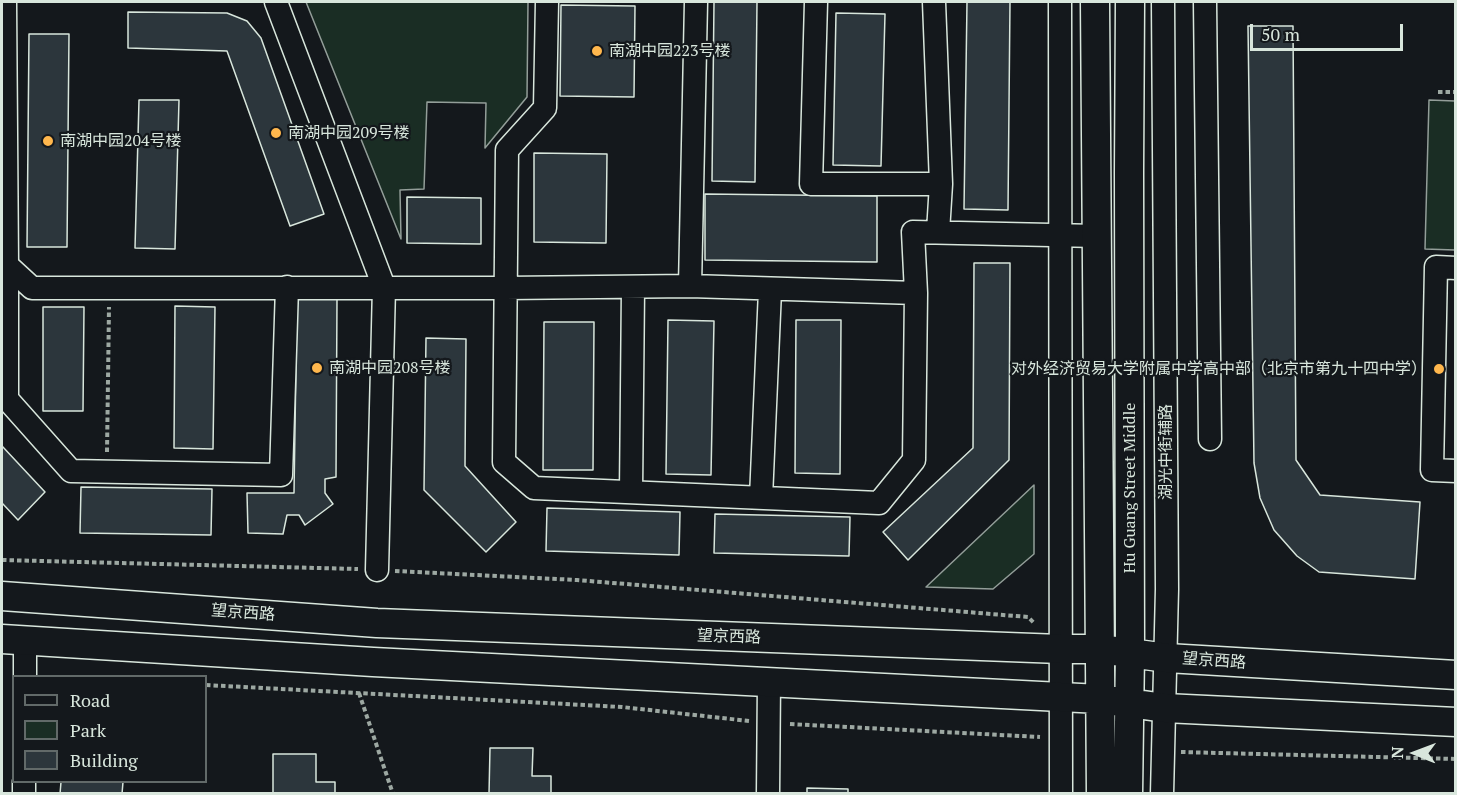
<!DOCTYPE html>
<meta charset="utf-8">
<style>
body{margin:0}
#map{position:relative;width:1457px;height:795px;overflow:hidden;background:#14181c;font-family:"PT Serif",serif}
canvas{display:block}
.frame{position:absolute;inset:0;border:3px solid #d8e6dc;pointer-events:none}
.legend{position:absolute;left:12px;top:675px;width:195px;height:108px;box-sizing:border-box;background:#14181c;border:2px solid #626a69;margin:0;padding:8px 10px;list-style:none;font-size:18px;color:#d8e6dc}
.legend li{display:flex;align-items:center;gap:12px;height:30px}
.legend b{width:30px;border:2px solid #626a69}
.north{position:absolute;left:1385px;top:723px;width:60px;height:60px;-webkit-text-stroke:4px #14181c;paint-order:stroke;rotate:271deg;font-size:16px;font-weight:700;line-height:24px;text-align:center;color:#d8e6dc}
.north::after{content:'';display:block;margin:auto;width:21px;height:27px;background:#d8e6dc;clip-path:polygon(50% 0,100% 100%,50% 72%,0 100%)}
.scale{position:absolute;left:1250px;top:24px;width:153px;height:27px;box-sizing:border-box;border:3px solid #d8e6dc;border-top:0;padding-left:8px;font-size:18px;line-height:21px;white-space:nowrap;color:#d8e6dc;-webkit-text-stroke:4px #14181c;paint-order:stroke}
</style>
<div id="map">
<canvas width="1457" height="795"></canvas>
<div class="frame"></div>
<ul class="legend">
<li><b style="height:8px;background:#14181c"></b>Road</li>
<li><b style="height:16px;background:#1a2d24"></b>Park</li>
<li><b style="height:16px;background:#2c363c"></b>Building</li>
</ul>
<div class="north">N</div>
<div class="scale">50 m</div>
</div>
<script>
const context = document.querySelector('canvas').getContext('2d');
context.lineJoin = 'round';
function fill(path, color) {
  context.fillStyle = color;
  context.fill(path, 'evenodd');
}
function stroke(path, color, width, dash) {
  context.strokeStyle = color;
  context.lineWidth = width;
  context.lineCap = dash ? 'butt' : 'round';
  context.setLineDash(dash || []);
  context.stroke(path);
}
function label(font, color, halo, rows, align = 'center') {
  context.font = font + ' "PT Serif","Noto Sans SC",serif';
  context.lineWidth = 4.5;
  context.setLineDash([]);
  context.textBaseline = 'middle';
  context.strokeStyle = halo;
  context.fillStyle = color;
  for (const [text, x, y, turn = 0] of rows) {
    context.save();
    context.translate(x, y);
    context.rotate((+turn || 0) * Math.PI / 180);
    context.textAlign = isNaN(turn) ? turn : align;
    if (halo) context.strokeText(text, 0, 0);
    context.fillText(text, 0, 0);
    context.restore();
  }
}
const green = new Path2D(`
 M306,2H528L527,97L485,148L486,103L427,102L424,189L400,190L401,239Z
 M1429,100L1455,101V250L1425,249Z
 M1034,485V554L993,589L926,587Z`);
fill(green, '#1a2d24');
stroke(green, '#939e99', 1.5);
const building = new Path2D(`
 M714,2H757L755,182L712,181Z
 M967,2H1010L1008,210L964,209Z
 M561,5L635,6L634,97L560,96Z
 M128,12L227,13L247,21L261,38L324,214L290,226L227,51L128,48Z
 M836,13L885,14L881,166L833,165Z
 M1248,26H1293L1296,460L1320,495L1420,502L1415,579L1319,572L1297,556L1274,530L1260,498L1254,463Z
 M29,34H69L67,247H27Z
 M139,100H179L175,249L135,248Z
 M534,153L607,154L606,243L534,242Z
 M705,194L877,196V262L705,260Z
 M407,197L481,198V244L407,243Z
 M974,263H1010L1009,460L908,560L883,532L973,448Z
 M297,298H337L336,477L325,479V493L333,504L305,525L299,515H287L283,534L248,533L247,493H294Z
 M175,306L215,307L213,449L174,448Z
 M43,307H84L83,411H43Z
 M668,320L714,321L711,475L666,474Z
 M796,320H841L840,474L795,473Z
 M544,322H594L593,470H543Z
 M426,338L466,339L465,466L516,522L486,552L424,490Z
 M2,446L45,492L18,520L2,503Z
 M81,487L212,489L211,535L80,533Z
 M547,508L680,512L679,555L546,551Z
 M715,514L850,517L849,556L714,553Z
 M490,748H533L532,776H551V794H489Z
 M273,754H316V782H335V794H273Z
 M61,782H123L122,794H60Z
 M807,788L848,789V794H807Z`);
fill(building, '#2c363c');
stroke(building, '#d8e6dc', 1.5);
const minor = new Path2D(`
 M5,2L7,265L32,288H506L690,286L916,293L913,232L1097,236
 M276,2L384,287L377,570
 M547,2L545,108L507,150L504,462L534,488L879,503L914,460L916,293
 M816,2L811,184H941
 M934,2L941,184L938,232
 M1060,2L1061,794
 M1205,2L1210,439
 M7,265V399L71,471L281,475L287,287
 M1456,268L1436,267L1432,470L1456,471
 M690,286L696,2
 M631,492L633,288
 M761,498L770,290
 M25,676V640
 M24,794V782
 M768,794L769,681
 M1162,794L1167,589L1163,2`);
const major = new Path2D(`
 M1095,2L1101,794
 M2,596L377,623L1060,649H1100L1167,658L1456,675
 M2,639L373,662L1100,699L1165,708L1456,722
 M1128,794L1130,653L1129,172L1130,2`);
stroke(minor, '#d8e6dc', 25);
stroke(major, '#d8e6dc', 31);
stroke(new Path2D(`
 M1438,92H1456
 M107,452L109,307
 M2,560L358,569
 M395,571L577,580L1028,617L1034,623
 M206,685L622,707L749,721
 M359,693L393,794
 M790,724L1040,737
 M1181,752L1456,759`), '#9da8a2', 4, [4.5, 3]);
stroke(minor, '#14181c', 22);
stroke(major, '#14181c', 28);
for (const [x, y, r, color] of [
 [597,51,6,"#ffb74d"],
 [276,133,6,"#ffb74d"],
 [48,141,6,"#ffb74d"],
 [317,368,6,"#ffb74d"],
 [1439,369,6,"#ffb74d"]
]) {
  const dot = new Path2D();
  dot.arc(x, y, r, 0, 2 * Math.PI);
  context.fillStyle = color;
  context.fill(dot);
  stroke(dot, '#14181c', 2);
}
label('16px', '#d8e6dc', '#14181c', [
 ["南湖中园223号楼",609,51],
 ["南湖中园209号楼",288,133],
 ["南湖中园204号楼",60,141],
 ["南湖中园208号楼",329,368],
 ["对外经济贸易大学附属中学高中部（北京市第九十四中学）",1427,369,"right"]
], 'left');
label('16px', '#d8e6dc', '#14181c', [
 ["湖光中街辅路",1166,452,-90],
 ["Hu Guang Street Middle",1130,488,-90],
 ["望京西路",243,613,4],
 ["望京西路",729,637,2],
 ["望京西路",1214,661,4]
]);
</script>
